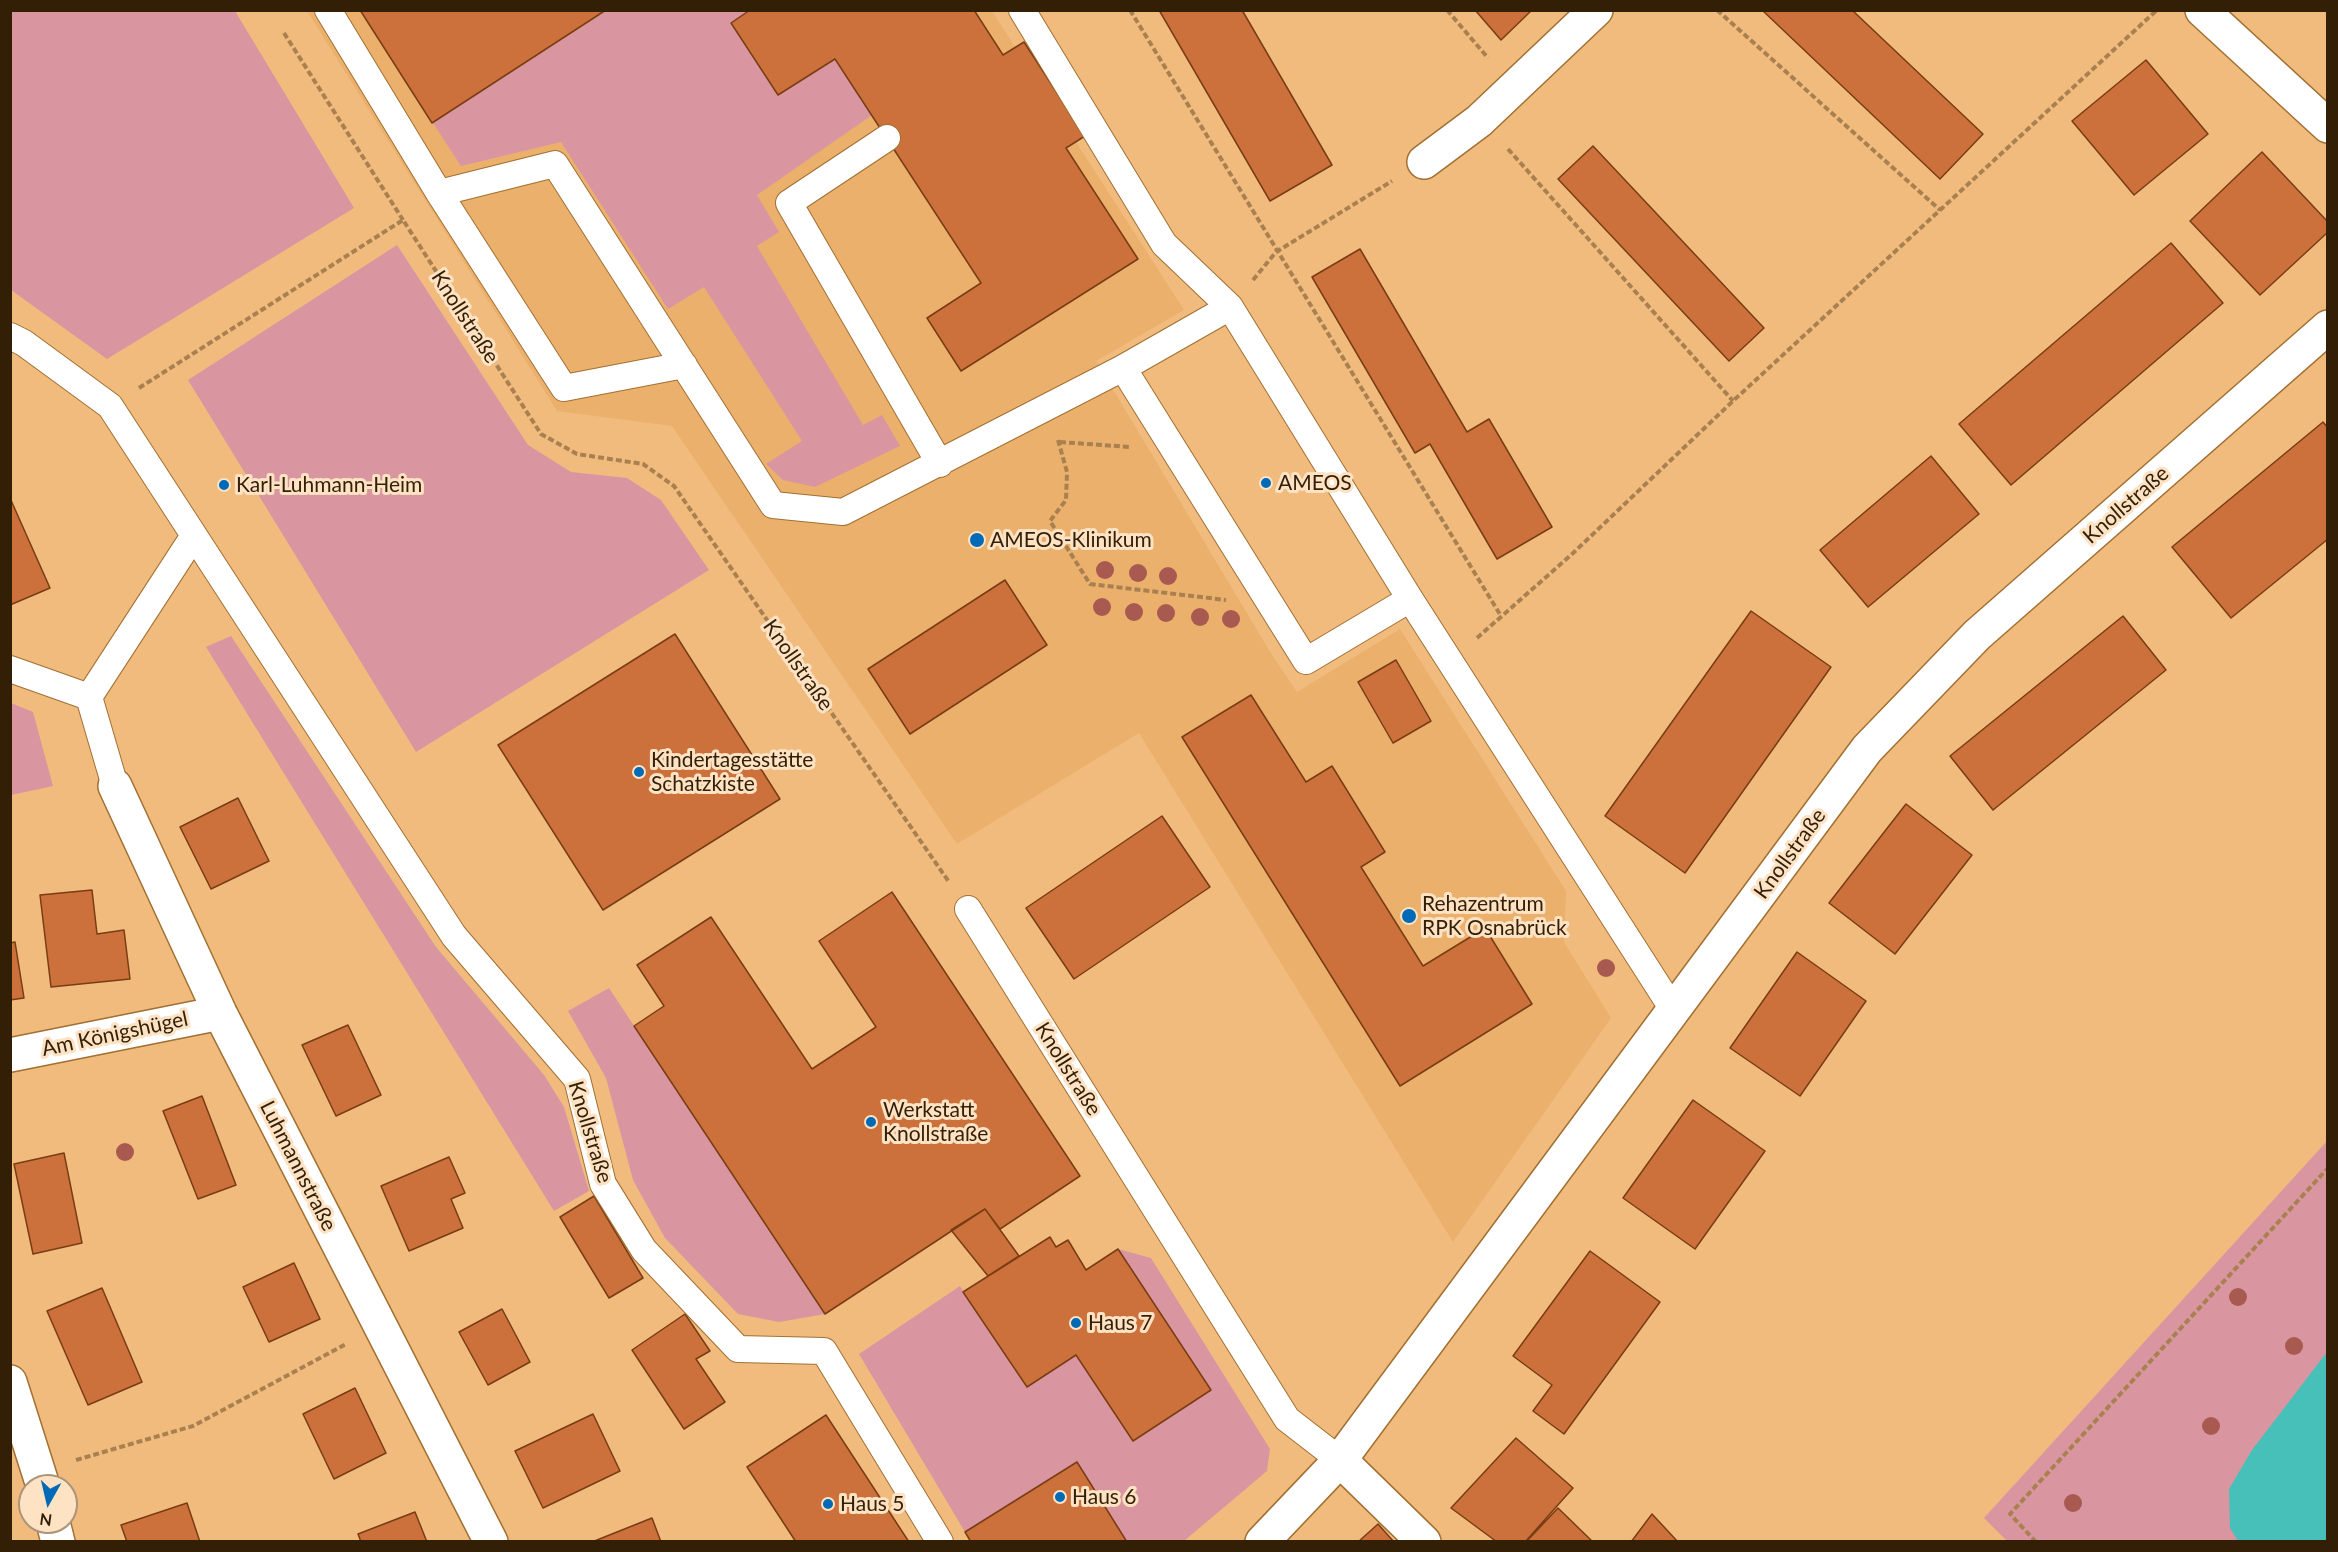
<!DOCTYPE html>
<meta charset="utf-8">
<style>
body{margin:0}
#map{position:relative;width:2338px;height:1552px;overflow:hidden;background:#f1bb7e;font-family:Lato,sans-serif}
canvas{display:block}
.frame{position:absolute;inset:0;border:12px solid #331f05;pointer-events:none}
.north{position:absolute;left:18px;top:1474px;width:60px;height:60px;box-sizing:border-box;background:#fde2c4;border:2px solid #ac9478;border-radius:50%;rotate:188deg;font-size:16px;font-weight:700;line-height:24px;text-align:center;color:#331f05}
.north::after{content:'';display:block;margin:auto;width:21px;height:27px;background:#016ab6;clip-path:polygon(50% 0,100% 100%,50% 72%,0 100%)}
</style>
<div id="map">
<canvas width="2338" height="1552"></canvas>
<div class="frame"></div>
<div class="north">N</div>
</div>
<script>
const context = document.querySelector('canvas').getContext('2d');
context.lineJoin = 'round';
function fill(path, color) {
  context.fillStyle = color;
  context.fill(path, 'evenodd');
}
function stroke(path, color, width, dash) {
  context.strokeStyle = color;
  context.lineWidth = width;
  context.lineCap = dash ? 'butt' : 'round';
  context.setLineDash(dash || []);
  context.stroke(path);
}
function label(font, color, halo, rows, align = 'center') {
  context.font = font + ' Lato,sans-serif';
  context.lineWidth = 6;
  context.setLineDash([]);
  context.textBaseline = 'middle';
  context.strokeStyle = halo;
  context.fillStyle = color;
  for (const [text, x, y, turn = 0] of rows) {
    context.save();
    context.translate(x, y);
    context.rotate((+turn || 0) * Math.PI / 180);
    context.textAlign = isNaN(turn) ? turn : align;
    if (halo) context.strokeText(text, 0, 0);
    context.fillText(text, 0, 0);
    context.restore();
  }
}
fill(new Path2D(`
 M307,11H992L1184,310L1096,361L1272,655L1297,692L1400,629L1566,891L1564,942L1611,1018L1453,1242L1139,733L957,844L672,426L557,411Z`), '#ebb06c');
fill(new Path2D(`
 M11,10L235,11L354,208L107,359L11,290Z
 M606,11H750L731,23L778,95L835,59L872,115L757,195L779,232L757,246L863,425L882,415L900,446L815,487L783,480L766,464L802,441L704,287L668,309L561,142L461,166L433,123Z
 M397,245L528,445L571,472L627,478L661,500L709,570L416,752L188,380Z
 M231,636L436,947L544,1075L564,1107L589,1191L554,1211L206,647Z
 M11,703L33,712L53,786L11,795Z
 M609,988L825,1314L779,1322L738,1314L665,1238L633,1180L606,1078L568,1011Z
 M2327,1141V1541H2007L1984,1518Z
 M1118,1249L1151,1258L1270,1449L1267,1471L1184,1541H1127L1077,1462L965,1532L859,1354L960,1286L1026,1387L1076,1355L1134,1441L1211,1390Z`), '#d996a0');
fill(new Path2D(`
 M2327,1352V1541H2238L2230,1528L2229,1489L2252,1450Z`), '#47c0b9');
const building = new Path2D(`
 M360,10H606L432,123Z
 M750,10H974L1003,55L1024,42L1085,136L1066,148L1138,259L961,371L927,318L981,283L835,59L778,95L731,23Z
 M1159,10H1242L1332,165L1270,201Z
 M1475,10H1532L1501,40Z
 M1762,10H1852L1983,134L1940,179Z
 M2146,60L2208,134L2134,195L2072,121Z
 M1593,146L1764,328L1729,361L1558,179Z
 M2262,152L2328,222V232L2260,295L2190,221Z
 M2171,243L2223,303L2011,485L1959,424Z
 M1360,249L1467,432L1489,419L1552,527L1497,559L1430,444L1415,453L1312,277Z
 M2323,422L2328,428V539L2231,618L2172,547Z
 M1931,456L1979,514L1868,607L1820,550Z
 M10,498L50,588L10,605Z
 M1005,580L1047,645L910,734L868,669Z
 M1751,611L1831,667L1685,873L1605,816Z
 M2123,616L2166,670L1993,810L1950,756Z
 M675,634L780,799L603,910L498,745Z
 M1396,660L1431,721L1393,743L1358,682Z
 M1251,695L1306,782L1332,766L1385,852L1361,867L1423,966L1485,928L1532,1004L1400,1086L1182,737Z
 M238,798L269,861L211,889L180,827Z
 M1906,804L1972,855L1895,954L1829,903Z
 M1162,816L1210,887L1074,979L1026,908Z
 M92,890L97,934L124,930L130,979L51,987L40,895Z
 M892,892L1080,1176L1000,1229L985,1209L825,1314L634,1026L664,1006L637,965L711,917L812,1069L876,1027L819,941Z
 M15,942L24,998L10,1000V943Z
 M1797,952L1866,1001L1800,1096L1730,1048Z
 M348,1025L381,1095L336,1116L302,1045Z
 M202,1096L236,1185L198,1199L163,1111Z
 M1693,1100L1765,1151L1695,1249L1623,1198Z
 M64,1153L82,1243L33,1254L14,1164Z
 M449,1157L465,1193L451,1199L463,1228L409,1251L381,1186Z
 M594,1196L643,1278L609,1298L560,1217Z
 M985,1209L1019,1256L988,1276L951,1230Z
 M1050,1237L1056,1247L1068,1240L1086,1270L1118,1249L1211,1390L1133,1441L1076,1355L1027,1387L963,1292Z
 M1590,1251L1660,1302L1564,1434L1533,1411L1552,1385L1513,1356Z
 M294,1263L320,1319L269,1342L243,1287Z
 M102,1288L142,1382L88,1405L47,1311Z
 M502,1309L530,1362L488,1385L459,1332Z
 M685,1314L710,1351L696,1359L725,1402L684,1429L632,1350Z
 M355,1388L386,1453L334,1479L303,1414Z
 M593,1414L620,1471L543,1508L515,1451Z
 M826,1415L909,1542H796L747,1467Z
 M1516,1438L1573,1488L1525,1542H1497L1451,1508Z
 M1077,1462L1127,1542H971L965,1532Z
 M187,1503L200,1542H127L121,1525Z
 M1558,1508L1593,1542H1526Z
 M415,1512L427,1542H361L358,1534Z
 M1652,1514L1678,1542H1631Z
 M652,1518L661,1542H592Z
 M1378,1524L1394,1542H1358Z`);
fill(building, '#cc713b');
stroke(building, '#793c14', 1.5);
const service = new Path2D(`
 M328,10L439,193L564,388L684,365
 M1022,10L1164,244L1230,307L1410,599L1674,1011
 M887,138L789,203L940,464
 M439,193L555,164L773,505L843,512L1123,368L1230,307
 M10,336L24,343L110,406L454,936L577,1079L603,1184L644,1250L738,1349L824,1351L940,1542
 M1123,368L1306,661L1410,599
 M10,669L89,697
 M115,786L89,697L193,537
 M968,909L1287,1419L1340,1460`);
const minor = new Path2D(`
 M2202,10L2328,126
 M1424,162L1479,121L1596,10
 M115,786L220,1013L491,1542
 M10,1055L220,1013
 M10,1382L43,1486
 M1340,1460L1424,1542
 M53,1522L58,1542`);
const tertiary = new Path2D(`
 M1262,1542L1340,1460L1867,749L1977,635L2328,327`);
stroke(service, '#a17032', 28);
stroke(minor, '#a17032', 36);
stroke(tertiary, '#a17032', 36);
stroke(new Path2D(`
 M1130,10L1501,616
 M1447,10L1488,58
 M1717,10L1940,210
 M284,33L403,220
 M1508,149L1733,401
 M1253,280L1276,252L1392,181
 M139,388L403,220L541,434L577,454L643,464L674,486L949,882
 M1058,440L1067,472L1066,500L1050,521L1090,584L1226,600
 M1060,442L1130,447
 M1477,638L1571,555L1733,401L2157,10
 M76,1460L193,1426L346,1344
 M2036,1542L2010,1514L2328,1168`), '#a98050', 4, [6, 3]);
stroke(service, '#fff', 26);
stroke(minor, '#fff', 33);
stroke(tertiary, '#fff', 33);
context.fillStyle = '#a85a50';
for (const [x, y] of [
 [1105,570],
 [1138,573],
 [1168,576],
 [1102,607],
 [1134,612],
 [1166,613],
 [1200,617],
 [1231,619],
 [1606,968],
 [125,1152],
 [2238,1297],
 [2294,1346],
 [2211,1426],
 [2073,1503]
]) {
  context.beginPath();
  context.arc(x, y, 9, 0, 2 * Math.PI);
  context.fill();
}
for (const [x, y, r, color] of [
 [1266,483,6,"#016ab6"],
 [224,485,6,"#016ab6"],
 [977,540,8,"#016ab6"],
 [639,772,6,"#016ab6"],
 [1409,916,8,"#016ab6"],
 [871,1122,6,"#016ab6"],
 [1076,1323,6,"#016ab6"],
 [1060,1497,6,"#016ab6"],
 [828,1504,6,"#016ab6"]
]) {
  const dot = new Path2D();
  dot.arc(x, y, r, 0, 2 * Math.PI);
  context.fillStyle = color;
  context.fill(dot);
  stroke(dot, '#fde2c4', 2);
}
label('21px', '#331f05', '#fde2c4', [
 ["Knollstraße",465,317,57],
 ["Knollstraße",2126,505,-41],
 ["Knollstraße",798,665,55],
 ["Knollstraße",1790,854,-54],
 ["Am Königshügel",115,1034,-12],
 ["Knollstraße",1068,1069,58],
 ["Knollstraße",590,1132,73],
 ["Luhmannstraße",298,1166,63]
]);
label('21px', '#331f05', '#fde2c4', [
 ["AMEOS",1278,483],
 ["Karl-Luhmann-Heim",236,485],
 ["AMEOS-Klinikum",990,540],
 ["Kindertagesstätte",651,760],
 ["Schatzkiste",651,784],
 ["Rehazentrum",1422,904],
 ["RPK Osnabrück",1422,928],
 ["Werkstatt",883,1110],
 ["Knollstraße",883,1134],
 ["Haus 7",1088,1323],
 ["Haus 6",1072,1497],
 ["Haus 5",840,1504]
], 'left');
</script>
